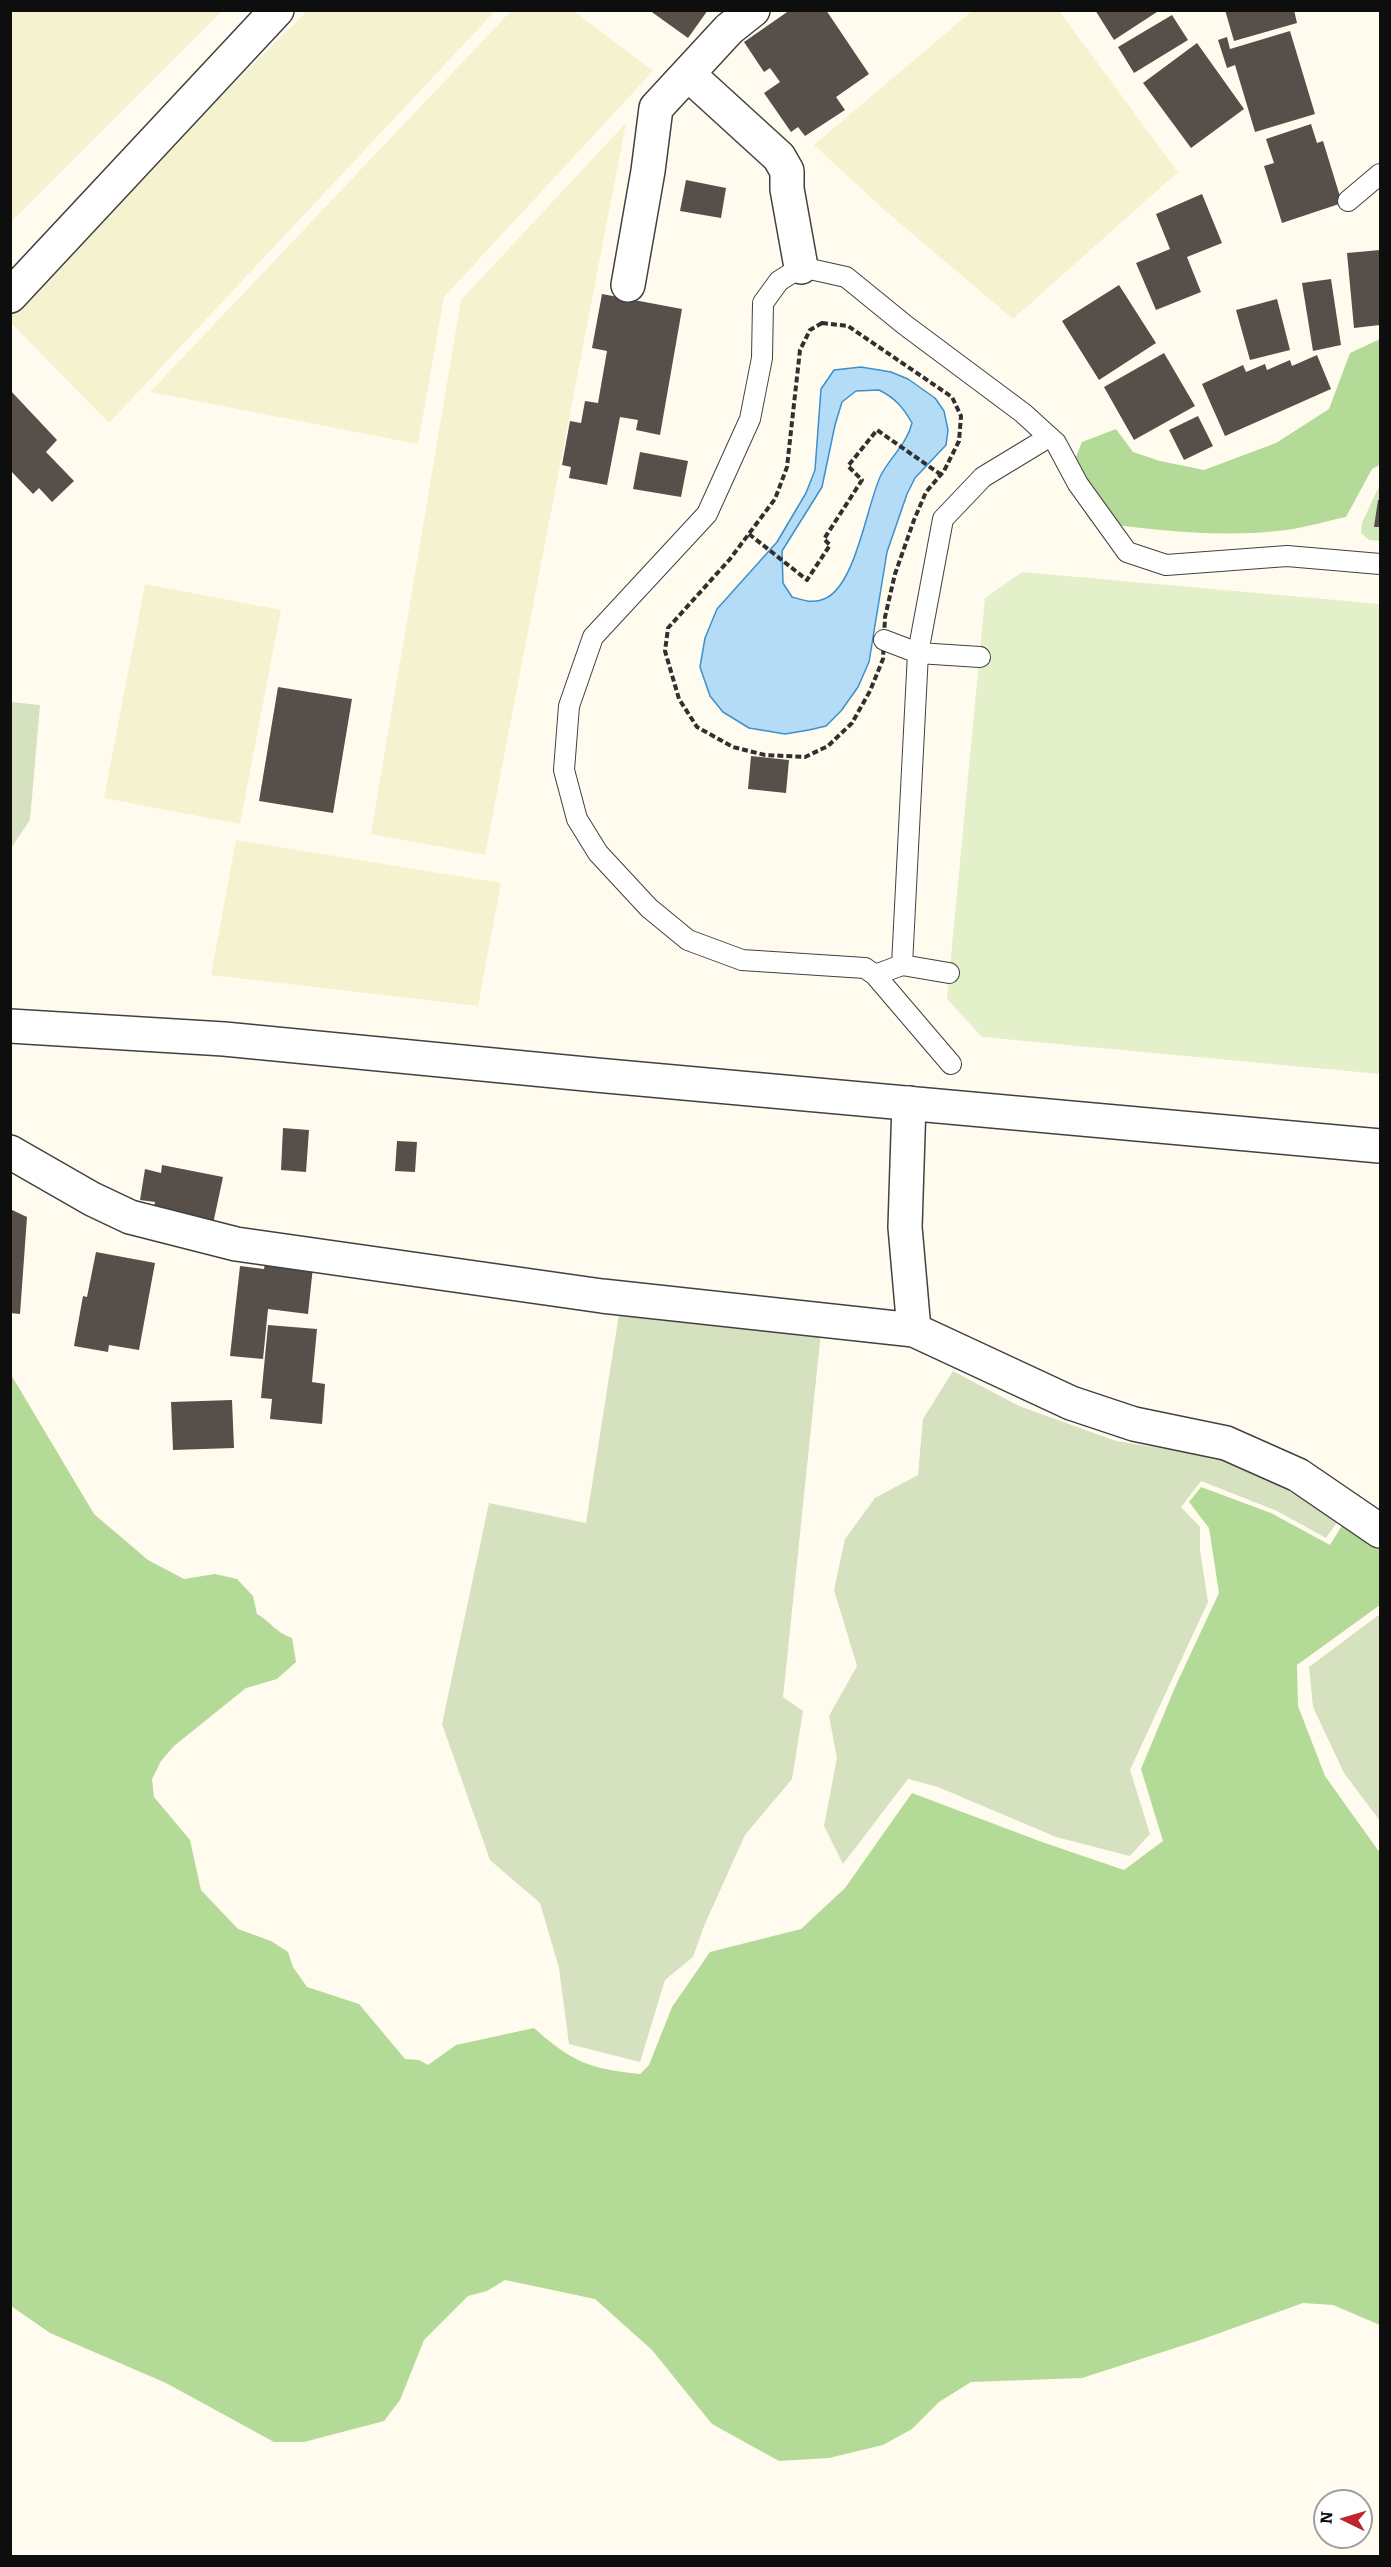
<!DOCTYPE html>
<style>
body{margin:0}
#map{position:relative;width:1391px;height:2567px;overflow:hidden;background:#fffcef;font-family:Bitter,serif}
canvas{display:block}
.frame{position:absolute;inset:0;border:12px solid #0e0e0e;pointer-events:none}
.north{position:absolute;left:1313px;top:2489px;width:60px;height:60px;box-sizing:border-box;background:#fff;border:2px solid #9f9f9f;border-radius:50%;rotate:275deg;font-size:16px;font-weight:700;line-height:24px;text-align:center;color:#0e0e0e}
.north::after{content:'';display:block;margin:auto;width:21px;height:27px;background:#be262b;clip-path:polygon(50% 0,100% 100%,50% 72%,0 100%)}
</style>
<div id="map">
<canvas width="1391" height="2567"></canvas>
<div class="frame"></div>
<div class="north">N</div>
</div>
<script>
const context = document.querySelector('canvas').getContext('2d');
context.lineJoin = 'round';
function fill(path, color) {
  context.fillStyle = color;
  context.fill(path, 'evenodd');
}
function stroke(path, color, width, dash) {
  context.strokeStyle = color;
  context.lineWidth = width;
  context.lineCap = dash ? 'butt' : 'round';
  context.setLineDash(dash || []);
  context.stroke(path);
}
fill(new Path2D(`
 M11,10H222V11L11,222Z
 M973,10L1059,11L1178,172L1013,319L889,214L814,145Z
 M307,11H495L109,423L11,323L10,306Z
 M511,11H574L653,71L444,297L418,444L150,392Z
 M626,123L485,855L371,834L461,300Z
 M145,584L281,610L240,824L104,798Z
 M236,840L501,883L478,1006L211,975Z`), '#f5f2cf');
fill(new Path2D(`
 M1380,484V541L1369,540L1361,533L1362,523Z`), '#d1e9b8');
fill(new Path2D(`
 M1380,339V465L1372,469L1346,517C1327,521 1307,527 1287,530C1222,538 1155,531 1090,521L1067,478L1082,442L1116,429L1133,452L1160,461L1204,470L1276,443L1329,409L1350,353Z
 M10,1373L94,1514L148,1560L184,1579L215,1574L237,1579L253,1596L257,1614C271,1622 276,1633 292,1638L296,1662L277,1679L246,1688L174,1746L161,1761L152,1779L154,1797L190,1840L201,1890L238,1929L271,1941L288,1952L293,1967L307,1987L359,2004L405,2059L419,2060L428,2065L456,2045L534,2028C572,2062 590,2069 640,2074L649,2065L672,2007L710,1952L801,1929L845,1888L912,1793L1042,1842L1124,1870L1163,1841L1141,1769L1176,1685L1219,1593L1209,1528L1189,1502L1201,1487L1271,1513L1330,1545L1346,1519L1380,1543V1605L1297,1665L1298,1706L1325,1776L1380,1853V2325L1333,2305L1303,2303L1203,2339L1082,2378L971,2382L939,2402L912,2429L883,2445L829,2458L779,2461L712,2424L652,2350L595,2299L505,2280L487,2291L468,2296L424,2340L400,2400L384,2421L304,2442H274L166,2383L50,2333L11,2306Z`), '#b4da98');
fill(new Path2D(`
 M11,702L40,705L30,820L11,848Z
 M619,1314L821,1332L783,1697L803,1711L792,1779L745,1835L704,1926L693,1957L665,1980L640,2062L569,2044L559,1968L540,1903L490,1860L442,1724L489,1503L586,1523Z
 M953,1371L1019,1406L1116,1441L1228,1459L1340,1518L1326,1538L1277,1511L1201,1481L1181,1507L1200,1527V1550L1208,1602L1130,1770L1150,1834L1130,1856L1056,1837L938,1787L908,1779L843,1864L824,1826L837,1758L829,1716L857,1666L834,1590L845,1539L875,1498L918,1475L923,1419Z
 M1380,1614V1821L1344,1773L1313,1707L1309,1667Z`), '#d6e1c0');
fill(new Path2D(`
 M1022,572L1380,604V1074L982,1037L947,999L985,598Z`), '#e3f0ca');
const water = new Path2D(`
 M861,367L891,372L908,379L935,398L944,411L948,430L946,445L915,478L907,494L887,552L869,662L858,687L841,711L826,726L809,730L785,734L749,728L723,712L710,696L700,667L705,638L717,609L777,542L806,493L815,470L821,389L834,370ZM879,390C895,398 903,407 912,423C907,444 891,456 881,475C867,503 856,587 824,599C813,604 802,600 792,597L783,583L782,551L822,487L835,425L842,402L856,391Z`);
fill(water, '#b4dcf6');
stroke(water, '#3b90cd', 1.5);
fill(new Path2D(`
 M649,10H708L688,38Z
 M790,10H826L869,74L836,97L845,110L805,136L798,127L791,132L764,93L780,82L770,68L764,72L744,42Z
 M1095,10H1160L1114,40Z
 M1225,10H1294L1297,23L1234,41Z
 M1172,15L1188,40L1134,73L1118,47Z
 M1290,31L1315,114L1255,132L1235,65L1227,68L1218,40L1227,37L1230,49Z
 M1197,43L1244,109L1191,148L1143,83Z
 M1311,124L1317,143L1323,141L1342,203L1282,223L1264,166L1274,163L1266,139Z
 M686,180L726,188L721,218L680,211Z
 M1202,194L1222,243L1187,257L1201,292L1156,310L1136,263L1170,249L1156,214Z
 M1380,250V325L1354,328L1347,253Z
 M1331,279L1341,345L1313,351L1302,283Z
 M1119,285L1156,343L1099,380L1062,321Z
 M602,294L682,309L660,435L636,430L638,420L620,417L607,485L569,478L571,467L562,465L570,421L581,423L585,401L598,403L607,351L592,348Z
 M1277,299L1290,350L1250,360L1236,310Z
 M1164,353L1195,406L1134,440L1104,387Z
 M1317,355L1331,389L1225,436L1202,384L1243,365L1246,372L1265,364L1267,370L1290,360L1292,366Z
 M10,390L57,440L46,452L74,481L52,502L39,488L33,494L10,470Z
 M1198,416L1213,446L1184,460L1169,430Z
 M640,452L688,461L681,497L633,489Z
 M1378,500H1380V527H1374Z
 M278,687L352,699L333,813L259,801Z
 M751,756L789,760L786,793L748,789Z
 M283,1128L309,1130L306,1172L281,1170Z
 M397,1141L417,1142L415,1172L395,1171Z
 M162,1165L223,1177L213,1224L153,1212L155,1202L140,1200L145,1169L161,1173Z
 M10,1209L27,1217L20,1314L10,1313Z
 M96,1252L155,1263L139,1350L109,1345L108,1352L74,1346L83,1296L87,1297Z
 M265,1262L313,1267L308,1314L268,1309L263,1359L230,1356L240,1266L264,1269Z
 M268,1325L317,1329L312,1382L325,1384L322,1424L270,1419L272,1399L261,1398Z
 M232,1400L234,1448L173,1450L171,1402Z`), '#564f4a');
const service = new Path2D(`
 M1348,201L1380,174
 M884,640L918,653L980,657
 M902,965L949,973
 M875,975L902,965L918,653L943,519L983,477L1049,437
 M951,1064L875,975L865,968L742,960L688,940L649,908L598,853L577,819L564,770L569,706L593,637L707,514L750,419L762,358L763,303L779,281L801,267L846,277L905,325L1023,413L1056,443L1078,484L1127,552L1166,565L1287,556L1380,564`);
const minor = new Path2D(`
 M688,74L779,157L787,171V189L801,267
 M628,285L648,171L656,108L729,29L753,10
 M10,296L277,10
 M909,1103L905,1227L914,1330
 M10,1152L92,1199L130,1217L236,1244L602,1296L914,1330L1071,1403L1134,1424L1226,1443L1298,1475L1380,1531`);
const tertiary = new Path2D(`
 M10,1026L224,1039L596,1075L1380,1146`);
stroke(service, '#414141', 22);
stroke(minor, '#414141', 36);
stroke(tertiary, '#414141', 36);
stroke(new Path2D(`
 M822,323L848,326L952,397L961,416L959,441L944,471L926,492L914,520L895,574L885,617L883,659L870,691L852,723L828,746L805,757L765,755L733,747L697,727L679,699L665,651L668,628L730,559L775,499L787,467L800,350L810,330Z
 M749,534L807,580L830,545L824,539L862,480L848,466L877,430L940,474`), '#303030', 4, [6, 3]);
stroke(service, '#fff', 20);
stroke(minor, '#fff', 33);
stroke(tertiary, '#fff', 33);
</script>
